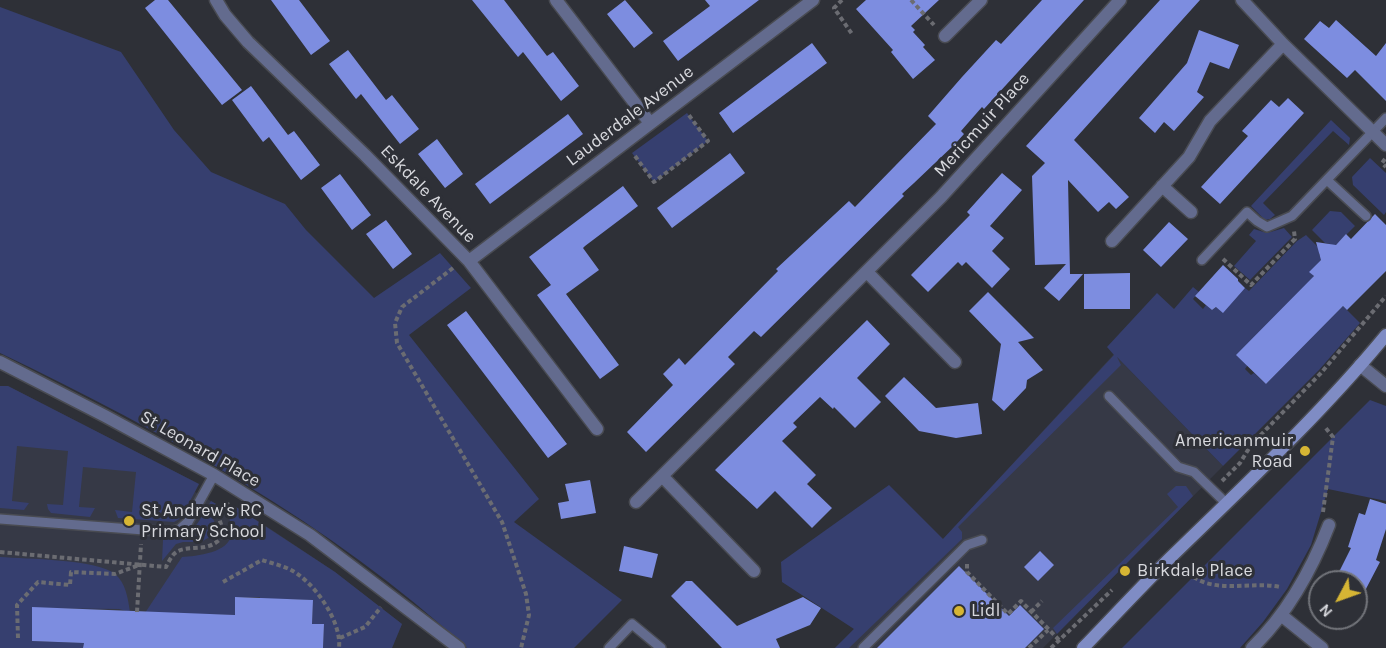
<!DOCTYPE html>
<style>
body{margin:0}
#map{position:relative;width:1386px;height:648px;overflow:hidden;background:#2e3037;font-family:Karla,sans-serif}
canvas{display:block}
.north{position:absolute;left:1308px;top:570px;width:60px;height:60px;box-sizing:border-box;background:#2e3037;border:2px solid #72747a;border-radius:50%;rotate:229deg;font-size:16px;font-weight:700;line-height:24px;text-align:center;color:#d8d9de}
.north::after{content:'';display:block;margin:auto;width:21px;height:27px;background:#d6b534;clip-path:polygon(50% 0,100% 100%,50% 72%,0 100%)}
</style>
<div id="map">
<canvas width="1386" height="648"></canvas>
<div class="north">N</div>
</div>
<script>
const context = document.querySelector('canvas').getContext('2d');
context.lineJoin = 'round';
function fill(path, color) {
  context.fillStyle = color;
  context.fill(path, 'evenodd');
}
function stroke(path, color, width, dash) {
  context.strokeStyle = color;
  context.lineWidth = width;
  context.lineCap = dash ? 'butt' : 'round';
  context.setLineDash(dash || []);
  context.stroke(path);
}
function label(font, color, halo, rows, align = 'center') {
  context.font = font + ' Karla,sans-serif';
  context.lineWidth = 6;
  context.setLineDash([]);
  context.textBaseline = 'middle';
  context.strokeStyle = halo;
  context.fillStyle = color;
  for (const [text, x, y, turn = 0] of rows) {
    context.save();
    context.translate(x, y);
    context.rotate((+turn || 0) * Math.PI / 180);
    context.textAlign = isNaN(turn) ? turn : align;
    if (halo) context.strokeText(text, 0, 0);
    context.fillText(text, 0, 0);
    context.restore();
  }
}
fill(new Path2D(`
 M1114,354L1223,466L1043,648H835L943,539Z
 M0,386H8L199,484L195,492L230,512L233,505L272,530L335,572L402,624L392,648H0Z`), '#363946');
fill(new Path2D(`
 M0,7L121,52L174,130L211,172L285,204L306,230L374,298L440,253L471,288L409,335L539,499L514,522L622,600L574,648H467C330,523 166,433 0,353Z
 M687,113L708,141L654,182L632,153Z
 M1331,120L1350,138L1349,145L1333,131L1263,203L1275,215L1270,219L1265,220L1251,206Z
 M1370,158L1386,173V212L1384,215L1353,185L1352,177Z
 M1330,211L1341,212L1355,226L1334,247L1330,244L1325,243L1312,230Z
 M1284,228L1292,237L1250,280L1234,266L1256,241L1249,235L1254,229L1267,233Z
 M1306,235L1319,248V255L1323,258L1310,272L1314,276L1245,369L1251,375L1254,373L1266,384L1343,306L1360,323L1319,370L1223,466L1117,357L1121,365L958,527L962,532V539L849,648H835L854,629L782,582L781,562L889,485L943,539L1114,355L1107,347L1157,293L1174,309L1193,287L1199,292L1193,299L1203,309L1206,305L1212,310L1245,288L1249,291L1297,241Z
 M0,386H8L199,484L181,518L174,522L118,518L115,510L132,512L136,472L83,467L79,507L95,508L90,517L51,513L48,509L47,504L63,505L68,451L17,446L12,501L29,503L24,510L0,508Z
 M1370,400L1386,406V501L1328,489L1311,545L1287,589L1263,622L1240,648H1122Z
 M1176,486H1186L1193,496L1057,634L1053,628L1178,507L1167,494Z
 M211,501L218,505L212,516L216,526L215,534L201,542H183L176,544L162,561L163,540C193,539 197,524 211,501Z
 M233,505L335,572L402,624L392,648H323L324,625L312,624L313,600L288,599V617L260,616V597H236L235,615L145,613L182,557C196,556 230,553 231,534C231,520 227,520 233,505Z
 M0,557C27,559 96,559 115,574C126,583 128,599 130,612L119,609L32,608V641L84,643L83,648H0Z`), '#363f6f');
fill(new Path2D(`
 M155,0H168L242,90L222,105L145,8Z
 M271,0H299L330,41L311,55Z
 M472,0H504L547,56L553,52L579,86L561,101L523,52L518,57Z
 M625,0L653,33L634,48L607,14Z
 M705,0H759L678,61L663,41L710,6Z
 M866,0H939L911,26L915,30L913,32L925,45L923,47L935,60L913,79L891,52L893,50L856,9Z
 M1042,0H1084L984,109L982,107L961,131L964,134L955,144L914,183L902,194L904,196L761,337L754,331L728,357L735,364L646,452L627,432L673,385L663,374L679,358L685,365L778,271L776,269L849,201L855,207L936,124L928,116L962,77L996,40L1001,44Z
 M1160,0H1200L1074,140L1129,197L1116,209L1109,202L1098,212L1068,180L1070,274H1083L1059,301L1044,288L1066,264L1035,265L1032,176L1045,163L1026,146Z
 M1336,20L1376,56L1386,43V101L1355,70L1347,78L1304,39L1320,21L1329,28Z
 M1199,30L1239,45L1229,69L1210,62L1197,92L1204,97L1174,131L1164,122L1155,133L1139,118L1187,63Z
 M812,43L827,63L733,133L719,113Z
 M348,50L386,100L392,95L419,129L400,144L361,94L356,99L329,64Z
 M251,86L288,135L294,131L320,165L301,180L269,137L263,142L232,100Z
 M1288,98L1304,113L1220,204L1201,187L1248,136L1242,131L1271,100L1279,107Z
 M568,114L583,134L490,204L475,184Z
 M437,139L463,174L445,188L418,154Z
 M730,153L745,173L672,228L657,208Z
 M1002,173L1022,190L990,226L1004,238L992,251L1010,269L992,288L966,262L962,266L958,262L928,292L911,275L970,215L967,212Z
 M340,174L371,215L352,230L321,188Z
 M623,186L638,206L585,246L583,248L599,270L566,294L619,365L600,379L537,295L551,285L529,257Z
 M1375,214L1386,225V271L1347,310L1343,306L1266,384L1236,355L1314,276L1309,272L1321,260L1316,242L1336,245L1346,234L1351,239Z
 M386,220L412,254L393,269L366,234Z
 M1169,222L1188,239L1161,267L1143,250Z
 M1223,265L1238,279V281L1245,288L1223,313L1216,307L1212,310L1195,296Z
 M1130,273V309H1084V274Z
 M988,292L1034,338L1018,342L1043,370L1027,380L1026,388L1004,411L992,400L1001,344L969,311Z
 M466,311L567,444L548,458L447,325Z
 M867,320L890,344L857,378L881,402L855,428L834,407L833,409L820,397L793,423L797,427L782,441L816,475L807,484L832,508L812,528L775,491L757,509L715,470Z
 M904,377L936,408L978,403L982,434L956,438L919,431L885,396Z
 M590,480L596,513L561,519L558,503L569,501L565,484Z
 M1370,499L1386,504V529L1376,560L1380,562L1356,608V582H1334L1351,548L1348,547L1359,513L1365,515Z
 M624,546L658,554L652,578L619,571Z
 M1040,551L1054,565L1038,581L1024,567Z
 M959,566L1009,616L1020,605L1044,629L1025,648H877Z
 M686,581H692L737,626L803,597L821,608L810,625L776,639L780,648H722L671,596Z
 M235,597L313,600L312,624H324L323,648H83L84,643L32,641V607L235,615Z`), '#7d8de0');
const lane = new Path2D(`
 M1327,180L1366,216
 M1202,260L1247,212L1257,221L1267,227L1292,216L1386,118
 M1109,396L1178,467L1194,472L1227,504
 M0,519L170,532L180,529L188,522L214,475
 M609,648L632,624L661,648
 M863,648L967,545L982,540`);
const street = new Path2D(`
 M216,0L225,15L248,42L365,155L469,261L597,429
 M556,0L650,123
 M1242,0L1283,44L1386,145
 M945,36L981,0
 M1162,186L1191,212
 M1112,241L1189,157L1210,121L1283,44
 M469,261L813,0
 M867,272L955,362
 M0,362L105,416L214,475L310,535L459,648
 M1360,365L1386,386
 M636,502L662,476
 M754,571L662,476L941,197L1120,0
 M1281,615L1322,648
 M1252,648C1287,614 1312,569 1329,525`);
const secondary = new Path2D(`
 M1083,648C1112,618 1140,588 1169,559C1244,486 1320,415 1386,335`);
stroke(lane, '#494b52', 12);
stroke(street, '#494b52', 15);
stroke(secondary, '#494b52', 15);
stroke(new Path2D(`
 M842,0L834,8L852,34
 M911,0L934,25
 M635,156L654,182L708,141L688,114
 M1385,159L1382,163L1386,167
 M1223,259L1251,285L1295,239L1294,231
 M453,268L402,307L395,323L397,343L502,522L526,594L529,615L521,648
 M1222,481L1240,463L1251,445L1321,373L1386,296
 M1323,512L1333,437L1325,427
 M0,552L166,567C168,563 171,557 174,554C187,542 210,556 224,534L219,518L228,502
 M967,564V572L1008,614L1021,601L1059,640
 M1181,569C1189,574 1197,580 1206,583C1230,590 1256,582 1280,587
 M223,582L262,560C271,563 280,565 289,569C313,580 342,621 339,648
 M137,612L141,544
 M1031,612L1042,601
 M18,638L17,605L38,582L70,585L71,572L115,574L139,565
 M340,638L365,627L381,607
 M1029,648L1048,630
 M1051,648L1112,590`), '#6b6c72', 4, [4.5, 3]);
stroke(lane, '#636b8e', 9);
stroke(street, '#636b8e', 12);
stroke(secondary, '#7f8cc4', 12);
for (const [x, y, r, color] of [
 [1305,451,6,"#d6b534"],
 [129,521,6,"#d6b534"],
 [1125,571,6,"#d6b534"],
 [959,611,6,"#d6b534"]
]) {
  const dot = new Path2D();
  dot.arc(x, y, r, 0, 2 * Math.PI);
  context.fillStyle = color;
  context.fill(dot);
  stroke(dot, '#2e3037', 2);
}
label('18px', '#d8d9de', '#2e3037', [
 ["Lauderdale Avenue",630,116,-37],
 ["Mericmuir Place",982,125,-48],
 ["Eskdale Avenue",428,194,46],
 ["St Leonard Place",200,449,30]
]);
label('18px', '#d8d9de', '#2e3037', [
 ["Americanmuir",1293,441,"right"],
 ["Road",1293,462,"right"],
 ["St Andrew's RC",141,511],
 ["Primary School",141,532],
 ["Birkdale Place",1137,571],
 ["Lidl",971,611]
], 'left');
</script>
